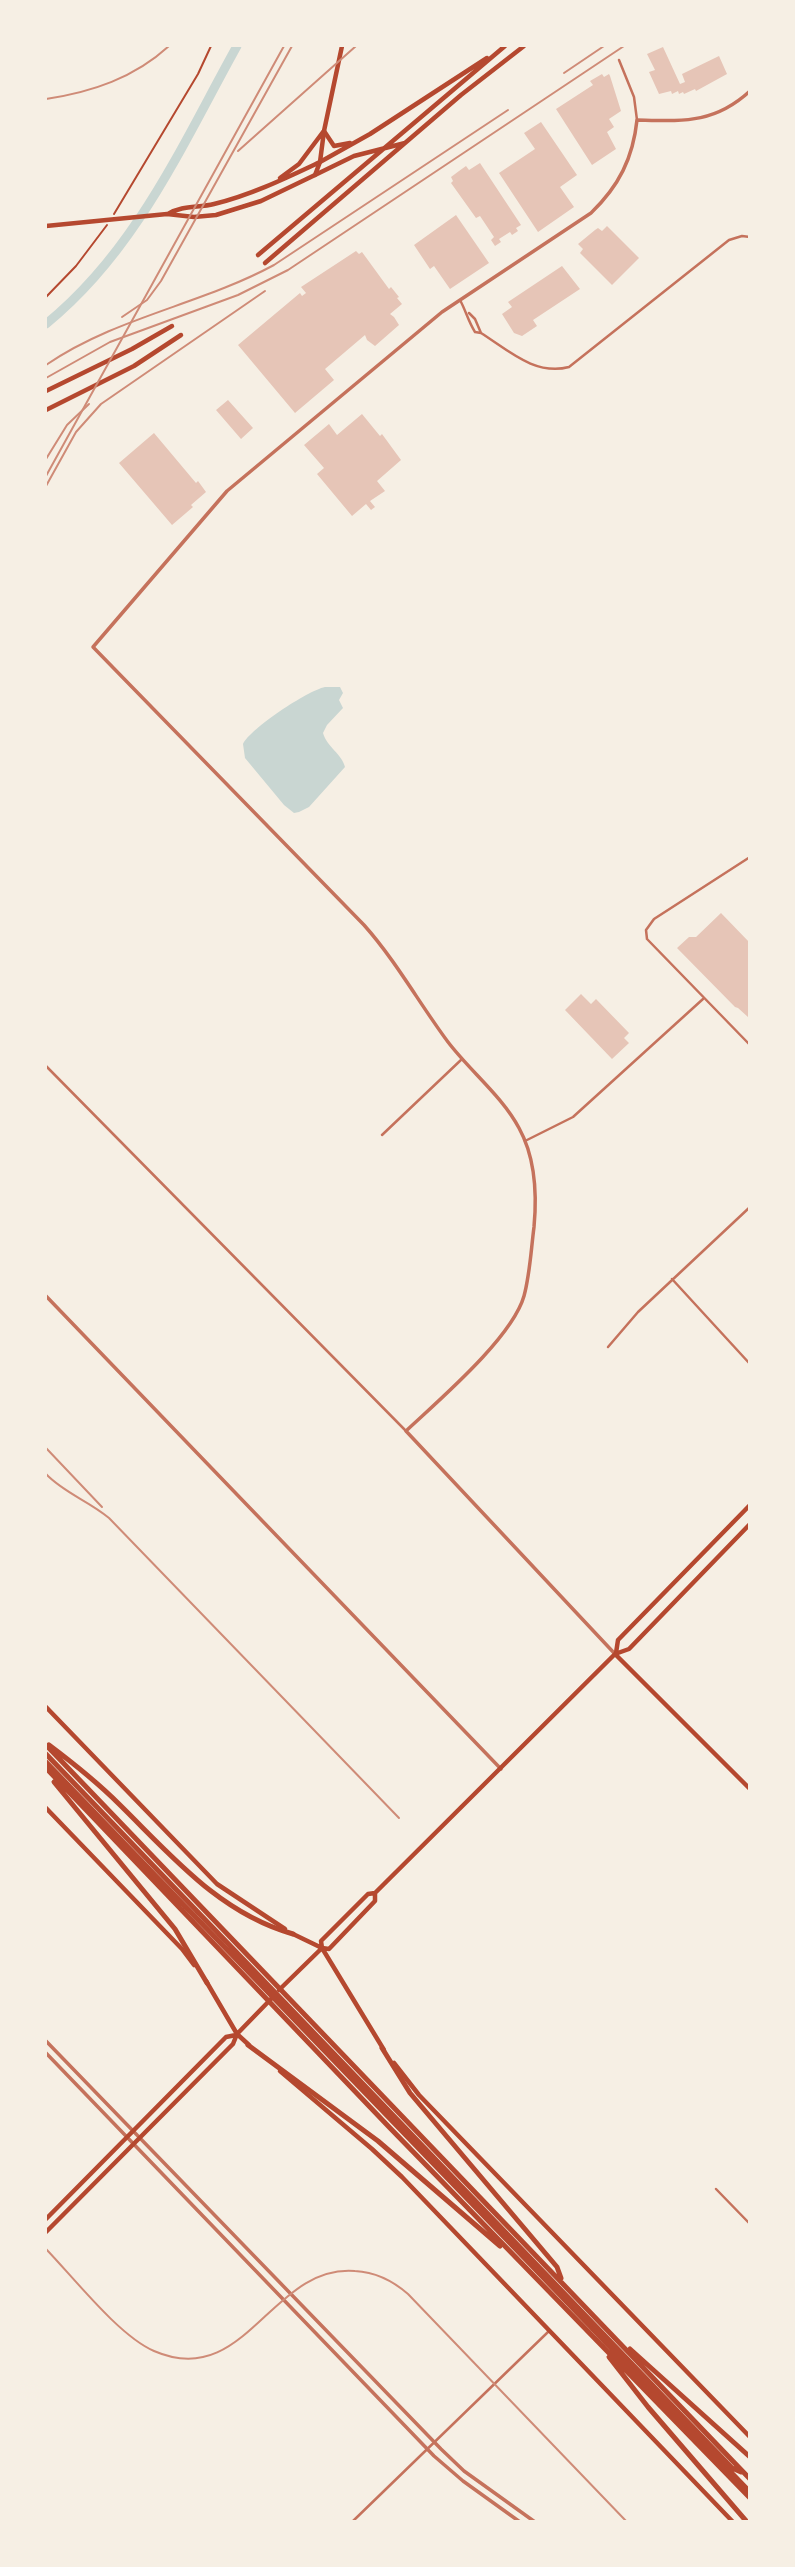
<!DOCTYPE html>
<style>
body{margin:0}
#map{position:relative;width:795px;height:2567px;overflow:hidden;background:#f6efe4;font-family:Roboto,sans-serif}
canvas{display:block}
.frame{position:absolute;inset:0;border:47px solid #f6efe4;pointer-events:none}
</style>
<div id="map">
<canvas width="795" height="2567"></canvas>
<div class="frame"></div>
</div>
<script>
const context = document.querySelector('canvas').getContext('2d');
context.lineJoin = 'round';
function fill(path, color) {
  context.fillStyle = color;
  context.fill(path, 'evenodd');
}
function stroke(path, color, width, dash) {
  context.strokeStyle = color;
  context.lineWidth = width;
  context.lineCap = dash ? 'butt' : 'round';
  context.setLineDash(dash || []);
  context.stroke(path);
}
fill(new Path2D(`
 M325,687H340L343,693L339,700L343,708L327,725L323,733C327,747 342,754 345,767L309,807L299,812L294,813L284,805L245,758L243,744C251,728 307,691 325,687Z`), '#c9d6d2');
stroke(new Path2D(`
 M46,324C136,251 182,145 237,46`), '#c9d6d2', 9);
fill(new Path2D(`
 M663,47L680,84L685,82L682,74L719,56L727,74L696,91L695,89L684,94L683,92L679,94L678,91L672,94L671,91L659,94L649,72L655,70L647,54Z
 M602,74L604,77L609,74L610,76L621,111L609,119L614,127L607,132L616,149L592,165L556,109L593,85L590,81Z
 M541,122L577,175L560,187L574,207L538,232L499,173L535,149L524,133Z
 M480,163L521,225L516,228L518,231L512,235L510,232L499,239L501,242L495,246L491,240L494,237L480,216L476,218L451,183L453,181L451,177L459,171L466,166L469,170Z
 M456,215L489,263L450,289L434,266L430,269L414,245Z
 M607,226L639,258L612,285L580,253L583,249L578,244L595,230L598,228L602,231Z
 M356,251L359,254L362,252L389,289L391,287L399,297L397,298L402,304L390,314L394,317L399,325L375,346L367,340L365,335L325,369L334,380L295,413L238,345L300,293L302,296L306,293L301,287Z
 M562,266L580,289L533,320L537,326L522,336L514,333L502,314L512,307L508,302Z
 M228,400L253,428L241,439L216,410Z
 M362,414L380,436L382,434L401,460L377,481L385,491L370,501L375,507L371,510L366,504L352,516L317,474L324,468L304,445L329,424L337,435Z
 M154,433L196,483L198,481L206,492L191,505L193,507L172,525L119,463Z
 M721,913L750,943L748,1017L738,1008L735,1007L677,948L689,937H696Z
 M581,994L591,1004L596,999L629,1033L624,1038L629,1043L612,1059L565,1010Z`), '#e6c5b7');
stroke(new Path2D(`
 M114,214L198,74L211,46
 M46,297L76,266L107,225`), '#b5482f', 2);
stroke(new Path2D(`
 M619,60L634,97L637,120
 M460,300C466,311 468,321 475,332L481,333C508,350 535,376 569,367L729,240L742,236L750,237
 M469,313L475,319L481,333
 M750,857L654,919L646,930L647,939L750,1045
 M46,1066L406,1431
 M382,1135L462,1059
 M525,1141L573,1117L703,999
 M672,1279L750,1364
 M608,1347L638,1312L750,1207
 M716,2189L750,2224
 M352,2522L548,2332`), '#c5725c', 2.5);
stroke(new Path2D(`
 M46,1296L501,1769
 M615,1654L406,1431C439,1400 512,1338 524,1296C530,1274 531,1250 534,1227C537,1195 535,1157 519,1128C502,1096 470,1071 448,1042C419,1003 396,961 364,925L93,647L227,491L442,312L591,213C619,186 633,158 637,120C683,121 714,124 750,91
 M46,2041L441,2449L464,2471L535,2522
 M46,2053L434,2456L463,2481L520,2522`), '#c5725c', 3.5);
stroke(new Path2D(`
 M280,178L299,164L323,132
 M168,214C182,205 198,208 214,204C251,195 286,178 320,162
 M46,226L167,214L194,217L216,215L261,201L315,175L320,162L324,131L342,46
 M616,1653L618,1640L750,1505
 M615,1654L750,1789
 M46,1707L217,1884L285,1929
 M46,1808L182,1949L194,1965
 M293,1934L322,1948L384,2050
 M322,1948L329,1949L375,1901V1893
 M206,1981L237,2034L249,2045
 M279,1990L322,1948L321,1941L368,1894L375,1893L615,1654L629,1649L750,1524
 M394,2063L419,2095L750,2437
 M280,2071L372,2149L402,2177L733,2522
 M46,2219L226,2037L236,2035
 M46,2232L233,2044L237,2034L271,1999`), '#b5482f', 4.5);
stroke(new Path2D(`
 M324,131L334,146L350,143
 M320,162L370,134L487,58
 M315,175L354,156L405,143
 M258,255L505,46
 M265,263L461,95L524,46
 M46,391L132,349L172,326
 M46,410L134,366L181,335`), '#b5482f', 4.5);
stroke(new Path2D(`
 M46,1745L750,2479
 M49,1745C73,1763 97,1782 119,1804C172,1856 219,1913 293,1934
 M46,1754L732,2468L741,2472
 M46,1762L750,2492
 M46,1768L390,2128L750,2498
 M54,1782L175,1929L207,1983
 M248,2045L378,2141L500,2246
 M382,2048L410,2093L557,2267L561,2278
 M630,2349L750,2457
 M609,2357L648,2407L747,2522`), '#b5482f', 5);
stroke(new Path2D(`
 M46,476L284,46`), '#cf8b77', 2);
stroke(new Path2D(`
 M564,73L604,46
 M46,99C92,92 134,78 169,46
 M238,151L356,46
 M122,317L147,300L161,281L292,46
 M46,365C116,317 200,305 274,265L508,110
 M46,378L110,342L238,295L288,270L624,46
 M46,459L67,425L89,404
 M46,486L76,432L101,404L265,291
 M46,1448L102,1507
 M46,1474C64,1493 89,1501 109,1518L399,1818
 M46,2249C74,2278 119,2336 154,2351C246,2391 271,2264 355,2271C375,2272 393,2281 408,2294L627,2522`), '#cf8b77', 2);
</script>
